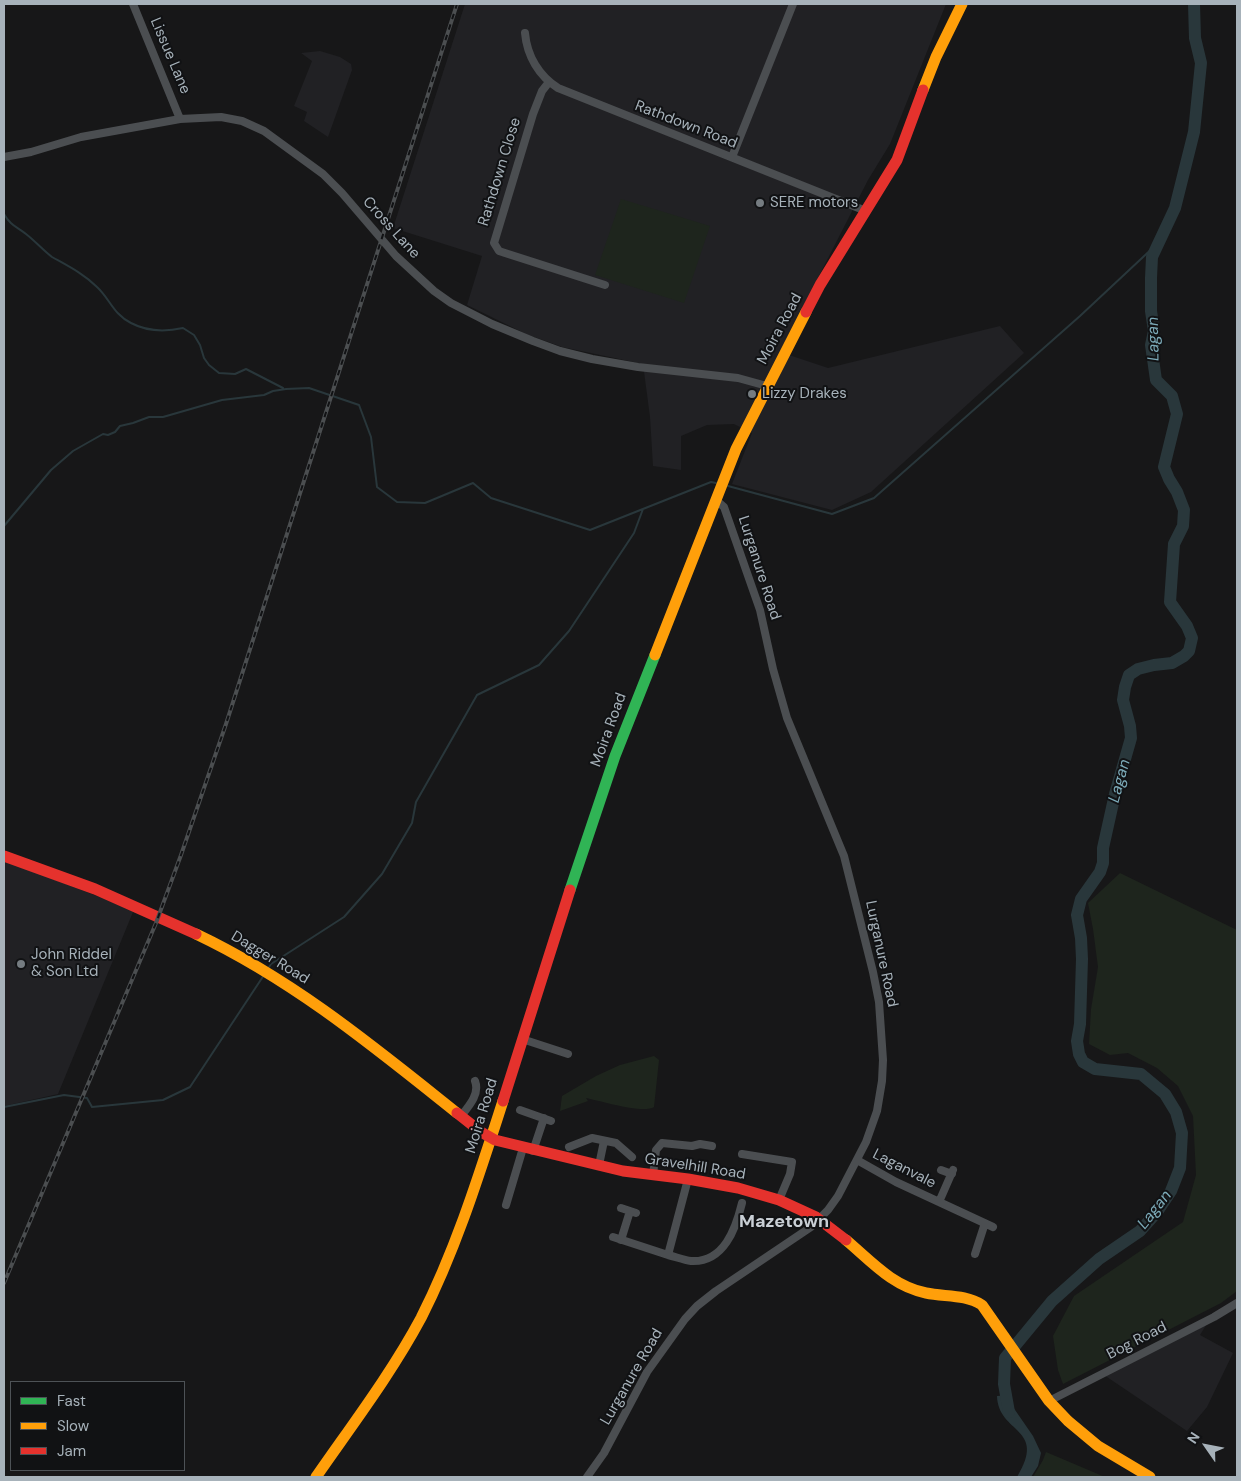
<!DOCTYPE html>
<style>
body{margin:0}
#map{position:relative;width:1241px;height:1481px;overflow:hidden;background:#171718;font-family:"DM Sans",sans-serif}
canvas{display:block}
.frame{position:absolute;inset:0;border:5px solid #a7b2ba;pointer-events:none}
.legend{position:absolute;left:10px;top:1381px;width:175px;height:90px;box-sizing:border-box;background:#111214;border:1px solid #4d5256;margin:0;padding:6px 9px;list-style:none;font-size:15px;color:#a7b2ba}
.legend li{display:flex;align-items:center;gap:10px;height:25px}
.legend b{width:25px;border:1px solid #4d5256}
.north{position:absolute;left:1181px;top:1421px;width:50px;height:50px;-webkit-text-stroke:4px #111214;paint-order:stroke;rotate:303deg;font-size:14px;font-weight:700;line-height:20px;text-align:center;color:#a7b2ba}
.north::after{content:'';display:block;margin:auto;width:18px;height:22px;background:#a7b2ba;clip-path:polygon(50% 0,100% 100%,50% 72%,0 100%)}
</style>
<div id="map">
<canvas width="1241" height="1481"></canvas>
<div class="frame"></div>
<ul class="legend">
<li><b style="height:6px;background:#30b455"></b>Fast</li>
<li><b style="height:6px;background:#ff9f0a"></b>Slow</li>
<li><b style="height:6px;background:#e5322d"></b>Jam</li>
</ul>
<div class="north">N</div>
</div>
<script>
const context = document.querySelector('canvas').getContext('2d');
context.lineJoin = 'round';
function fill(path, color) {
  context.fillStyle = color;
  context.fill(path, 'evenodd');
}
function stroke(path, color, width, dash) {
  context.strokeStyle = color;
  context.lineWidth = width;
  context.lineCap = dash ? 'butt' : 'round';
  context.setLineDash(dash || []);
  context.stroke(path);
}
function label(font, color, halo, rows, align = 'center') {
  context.font = font + ' "DM Sans",sans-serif';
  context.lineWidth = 4;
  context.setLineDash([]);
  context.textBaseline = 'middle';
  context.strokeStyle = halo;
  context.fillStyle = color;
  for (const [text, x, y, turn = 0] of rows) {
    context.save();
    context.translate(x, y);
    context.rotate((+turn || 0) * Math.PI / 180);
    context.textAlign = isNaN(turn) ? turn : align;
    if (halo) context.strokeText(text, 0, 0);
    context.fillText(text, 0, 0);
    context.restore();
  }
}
fill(new Path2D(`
 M465,4H946L890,144L868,180L780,352L828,368L1000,326L1024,353L871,492L832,510L732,484L752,433L734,424L707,425L681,436V470L653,466L650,417L643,364L562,347L526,334L467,305L482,256L393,228Z
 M320,51L340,57L351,64L352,70L328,137L304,121L307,112L294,106L312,61L301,53Z
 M4,860L102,898L133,912L58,1094L4,1106Z
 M1208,1322L1200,1335L1233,1353L1207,1407L1187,1431L1104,1375Z`), '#212124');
fill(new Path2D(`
 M621,199L710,226L684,303L595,275Z
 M1120,873L1237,930V1291L1221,1303L1063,1384L1058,1370L1053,1336L1074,1296L1183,1222L1196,1175L1193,1116L1178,1086L1157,1068L1128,1053L1110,1055L1089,1044L1091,1009L1098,967L1093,929L1088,903Z
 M654,1056L659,1060L654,1107C643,1114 601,1101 586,1098L588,1101L560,1111L562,1096L596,1076L620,1065Z
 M1046,1452L1105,1477H1033L1043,1460Z`), '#1e251d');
fill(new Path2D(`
 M1010,1395L1013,1407L1033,1436L1041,1453L1038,1466L1031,1477H1017C1048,1427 998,1434 997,1396Z`), '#29373b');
stroke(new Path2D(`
 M4,214C11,226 16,226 26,234C35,241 43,250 52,257C68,266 84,274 97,287C110,299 113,314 131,323C148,332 165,332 183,328L194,335L200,345L204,358L209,365L219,373L235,374L246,369L283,388
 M728,486L832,514L874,498L1080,316L1157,244
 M4,526L51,470L73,451L103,434L108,435L115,432L120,426L133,423L149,417H163L222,400L264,395L273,391L286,389L309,388L359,405L371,437L377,487L397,502L425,503L473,483L491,498L590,530L711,482L716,483
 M269,967L271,964L344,917L382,874L412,823L416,802L477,695L539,665L569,631L634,533L643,509
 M4,1107L64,1095L87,1098L92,1107L163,1100L190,1087L264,975`), '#29373b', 2);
stroke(new Path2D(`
 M1009,1412L1004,1384L1005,1358L1052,1301L1099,1259L1140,1231L1157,1212L1171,1191L1180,1168L1182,1133L1176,1112L1165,1094L1141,1074L1095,1069L1083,1062L1079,1054L1077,1041L1080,1024L1082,959L1081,938L1077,915L1081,899L1100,872L1103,863V848L1115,794L1131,738L1130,726L1123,700L1125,687L1129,675L1138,669L1154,665L1172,663L1184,656L1189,651L1192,638L1187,626L1170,602L1174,544L1183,526L1184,510L1177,492L1169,479L1164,467L1177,414L1172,396L1156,380L1151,345L1154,331L1151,311V278L1152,257L1175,208L1194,132L1201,63L1195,38L1194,4`), '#29373b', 12);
stroke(new Path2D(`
 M133,4L180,119
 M525,33C527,56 539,76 558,88L866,211
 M549,82L542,91L533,114L494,243L499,251L505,253L605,285
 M4,157L31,152L81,137L180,119L221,117L242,121L264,131L323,174L342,193L396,256L434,291L451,303L492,324L533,341L560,351L592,359L638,367L738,378L767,386
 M732,157L793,4
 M522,1039L568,1054
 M520,1110L551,1121
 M461,1116C469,1106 480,1094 475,1081
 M569,1147L592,1138L616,1143L632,1157
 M533,1151L544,1118
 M742,1154L792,1162L790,1174L779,1200
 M857,1160L896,1182L993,1227
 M599,1165L604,1141
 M941,1170L952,1174
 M653,1175L656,1150L662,1143L692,1146L700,1144L712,1146
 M688,1179L668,1255C676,1257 684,1260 691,1261C724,1263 736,1228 742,1203
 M939,1202L953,1170
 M506,1205L523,1148
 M621,1208L636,1213
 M613,1237L668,1255
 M621,1240L630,1211
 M975,1254L985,1223
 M1049,1401L1214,1317L1237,1303
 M587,1477L604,1453L647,1372L685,1319L697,1306L716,1291L811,1227L828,1210L838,1196L866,1142L877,1111L882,1081L883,1060L879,1002L873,972L844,856L787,718L773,669L760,610L724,507L716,500`), '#4b4e51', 8);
stroke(new Path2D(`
 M570,890L615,756L655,655`), '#30b455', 11);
stroke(new Path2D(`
 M923,90L936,57L962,4
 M655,655L736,449L806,312
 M196,934C293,980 373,1046 457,1113
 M846,1240C871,1261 892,1286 926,1293C945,1297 965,1294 982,1305L1049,1401L1068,1421L1098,1446L1150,1477
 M316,1477C352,1425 391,1374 421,1318C456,1249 479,1175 503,1101`), '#ff9f0a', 11);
stroke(new Path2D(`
 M806,312L820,285L897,160L923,90
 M4,856L95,889L196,934
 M503,1101L570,890
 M457,1113L481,1132L495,1140L623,1171L688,1179L738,1188L779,1200L816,1217L846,1240`), '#e5322d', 11);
const rail = new Path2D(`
 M4,1283L156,923L181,855L226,724L457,4`);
stroke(rail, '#4b4e50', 4);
stroke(rail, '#111214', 2, [5.5]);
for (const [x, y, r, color] of [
 [760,203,5,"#757c81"],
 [752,394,5,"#757c81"],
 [21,964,5,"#757c81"]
]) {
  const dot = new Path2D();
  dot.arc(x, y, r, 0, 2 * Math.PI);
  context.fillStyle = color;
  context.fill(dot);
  stroke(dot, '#111214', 2);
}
label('15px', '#a7b2ba', '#111214', [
 ["Lissue Lane",170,56,67],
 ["Rathdown Road",686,125,21],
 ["Rathdown Close",500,172,-73],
 ["Cross Lane",391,228,48],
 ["Moira Road",780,329,-62],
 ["Lurganure Road",759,568,72],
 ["Moira Road",609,730,-70],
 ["Lurganure Road",881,954,78],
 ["Dagger Road",270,958,31],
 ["Moira Road",482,1116,-73],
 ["Gravelhill Road",695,1167,9],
 ["Laganvale",904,1169,27],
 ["Bog Road",1137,1341,-27],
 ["Lurganure Road",632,1377,-60]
]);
label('15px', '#a7b2ba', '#111214', [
 ["SERE motors",770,203],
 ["Lizzy Drakes",762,394],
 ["John Riddel",31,955],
 ["& Son Ltd",31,972]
], 'left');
label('italic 16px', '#7caab8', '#111214', [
 ["Lagan",1154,339,-91],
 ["Lagan",1120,781,-75],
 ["Lagan",1155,1210,-52]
]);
label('bold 18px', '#c9cfd5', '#111214', [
 ["Mazetown",784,1222]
]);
</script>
